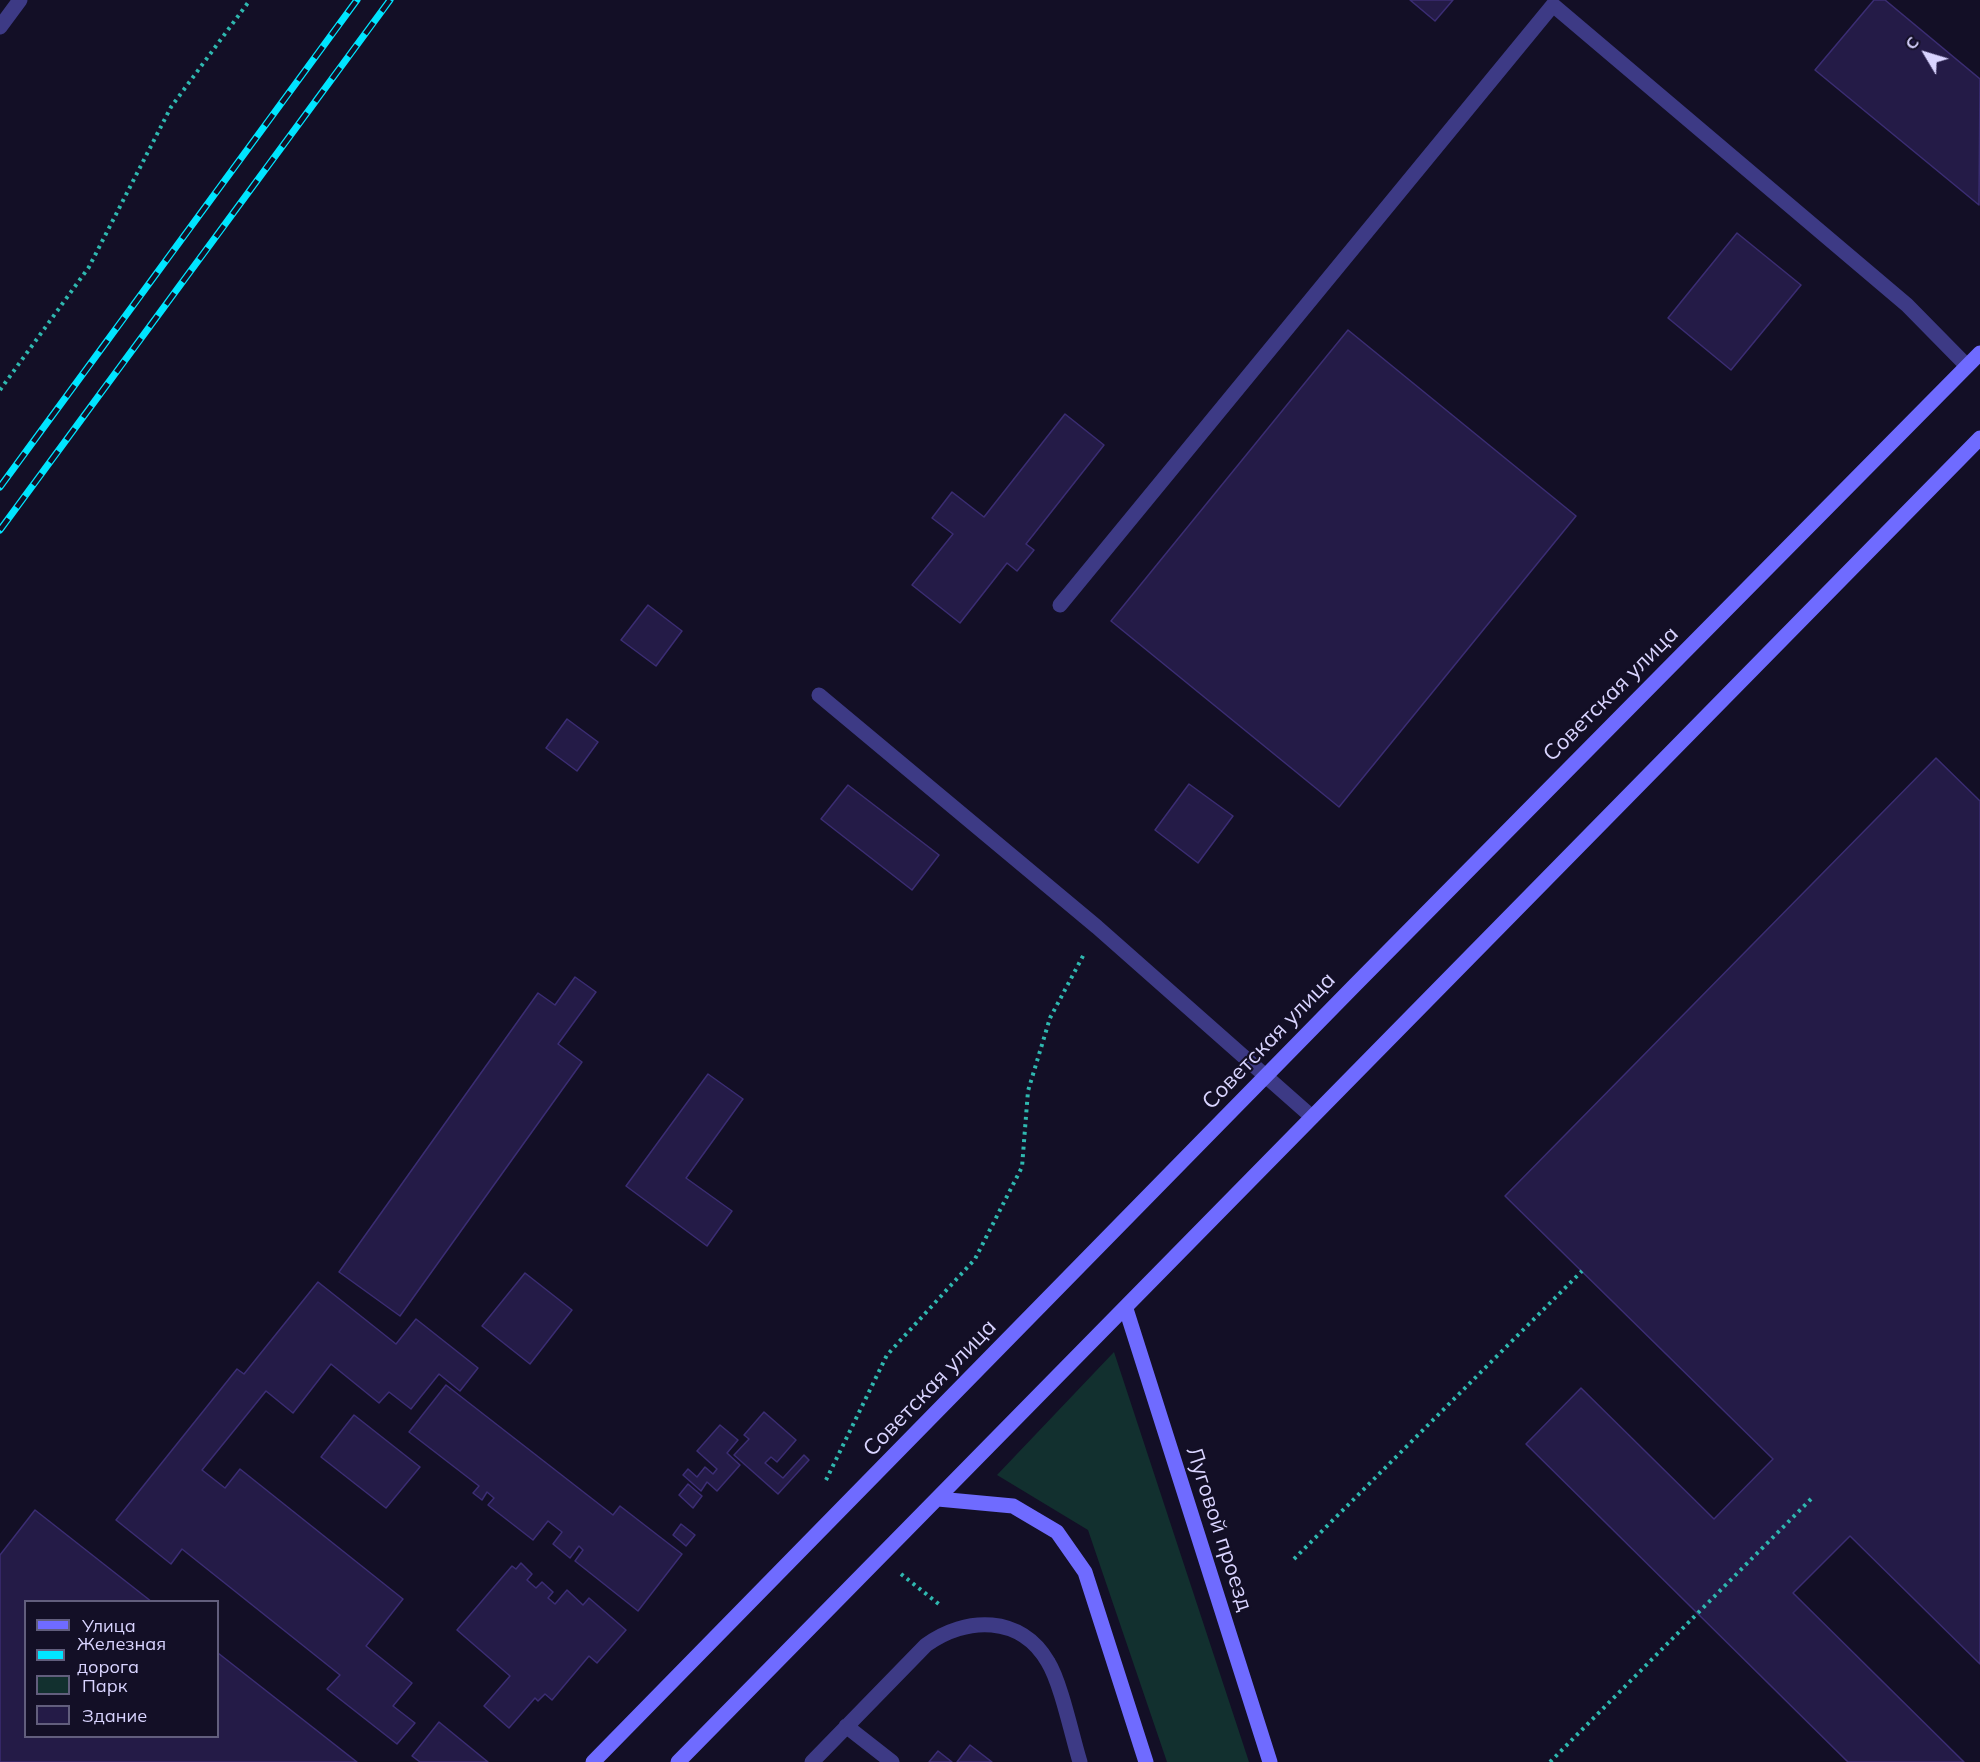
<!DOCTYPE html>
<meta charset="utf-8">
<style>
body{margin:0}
#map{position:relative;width:1980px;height:1762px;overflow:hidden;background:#130f26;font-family:Mulish,sans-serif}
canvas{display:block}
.legend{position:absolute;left:24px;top:1600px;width:195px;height:138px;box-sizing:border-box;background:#130f26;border:2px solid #625e7d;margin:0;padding:8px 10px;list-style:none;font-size:18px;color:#d9d4ff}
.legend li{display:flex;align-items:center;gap:12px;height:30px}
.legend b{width:30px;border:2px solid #625e7d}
.north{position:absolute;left:1896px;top:24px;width:60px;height:60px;-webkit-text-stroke:4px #130f26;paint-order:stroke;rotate:308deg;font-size:16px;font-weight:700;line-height:24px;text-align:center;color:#d9d4ff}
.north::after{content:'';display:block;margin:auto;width:21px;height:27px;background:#d9d4ff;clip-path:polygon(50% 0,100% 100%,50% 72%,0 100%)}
</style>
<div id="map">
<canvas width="1980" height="1762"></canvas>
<ul class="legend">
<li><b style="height:8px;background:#6f6bff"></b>Улица</li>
<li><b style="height:8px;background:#00e5ff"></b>Железная дорога</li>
<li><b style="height:16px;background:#12302f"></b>Парк</li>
<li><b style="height:16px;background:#241b47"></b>Здание</li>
</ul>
<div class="north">С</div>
</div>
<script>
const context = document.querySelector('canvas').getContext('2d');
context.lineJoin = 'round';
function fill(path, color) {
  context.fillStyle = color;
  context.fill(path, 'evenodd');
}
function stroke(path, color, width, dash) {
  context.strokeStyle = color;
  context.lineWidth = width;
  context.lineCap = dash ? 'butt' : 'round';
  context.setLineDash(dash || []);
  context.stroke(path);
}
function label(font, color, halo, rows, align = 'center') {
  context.font = font + ' Mulish,sans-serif';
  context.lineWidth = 4.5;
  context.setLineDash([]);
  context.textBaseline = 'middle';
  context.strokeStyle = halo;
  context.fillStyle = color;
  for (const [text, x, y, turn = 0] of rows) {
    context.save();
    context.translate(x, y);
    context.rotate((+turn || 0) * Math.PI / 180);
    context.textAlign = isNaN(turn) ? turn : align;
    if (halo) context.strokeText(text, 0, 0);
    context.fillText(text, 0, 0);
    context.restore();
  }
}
fill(new Path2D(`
 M1114,1352L1249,1762H1167L1088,1530L997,1475Z`), '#12302f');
const building = new Path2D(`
 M1410,0H1453L1435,21Z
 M1874,0H1885L1980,79L1979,205L1815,70Z
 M1737,233L1801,285L1731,370L1668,318Z
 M1348,330L1576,516L1339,807L1111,621Z
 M1065,414L1104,445L1026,544L1034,550L1017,571L1007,563L960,623L912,585L953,534L932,518L952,492L984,517Z
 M648,605L682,631L656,666L621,640Z
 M567,719L598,742L577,771L546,748Z
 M1936,758L1980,801V1664L1850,1536L1793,1593L1964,1762H1848L1526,1444L1581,1388L1714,1519L1773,1459L1505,1196Z
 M1189,784L1233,816L1198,863L1155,830Z
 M848,785L939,855L912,890L821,819Z
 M575,977L596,992L558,1044L582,1062L400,1316L339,1272L538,993L555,1005Z
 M708,1074L743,1099L686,1178L732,1211L707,1246L626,1186Z
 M525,1273L572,1310L530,1364L482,1326Z
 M318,1282L396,1344L416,1319L478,1368L460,1391L439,1374L411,1409L389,1392L379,1403L331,1364L293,1413L266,1391L202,1470L225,1488L240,1469L403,1599L366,1646L412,1683L393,1706L415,1723L397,1744L327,1689L340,1675L182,1549L171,1564L116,1520L237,1369L244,1374Z
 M446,1385L613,1515L620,1506L682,1554L638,1611L575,1561L583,1550L579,1546L570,1558L553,1544L562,1532L548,1521L533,1540L488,1505L494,1498L487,1492L482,1500L473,1493L479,1486L409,1432Z
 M764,1412L796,1440L777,1462L771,1457L765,1463L783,1478L804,1455L809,1460L778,1494L734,1455L749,1439L744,1435Z
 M354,1415L420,1467L386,1508L321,1457Z
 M720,1425L738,1440L727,1453L740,1465L717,1491L707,1482L701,1491L683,1475L688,1469L697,1477L705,1467L713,1474L717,1469L697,1451Z
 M688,1484L702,1496L693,1508L679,1495Z
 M35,1510L152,1602H26V1736H218V1653L357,1762H0V1555Z
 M681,1524L695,1535L686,1546L673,1535Z
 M521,1563L532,1574L527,1580L536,1588L542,1582L553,1592L548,1598L555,1604L567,1590L583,1605L589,1598L626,1630L597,1663L589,1656L552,1700L545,1694L538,1701L535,1698L509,1728L484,1706L510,1676L457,1630L512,1566L516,1569Z
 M439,1722L488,1762H420L412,1756Z
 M970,1745L992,1762H957Z
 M938,1751L952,1762H929Z`);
fill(building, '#241b47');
stroke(building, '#3b2d73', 1.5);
stroke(new Path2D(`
 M0,390L89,267L171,107L250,0
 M826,1480L887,1355L975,1259L1022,1167L1028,1091L1050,1018L1084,954
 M1294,1559L1582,1271
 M901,1574L940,1605
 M1550,1762L1812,1498`), '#2fb8b0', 4, [3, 4.5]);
stroke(new Path2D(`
 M1060,605L1553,5L1907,305L1967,366
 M819,695L1097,927L1312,1117
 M846,1726L892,1762
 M812,1762L926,1645C966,1616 1021,1615 1048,1662C1061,1683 1072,1736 1080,1762`), '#3d3a85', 15);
stroke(new Path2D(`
 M0,27L20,0`), '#3d3a85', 15);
stroke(new Path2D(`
 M1126,1309L1270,1762
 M938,1499L1013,1506L1057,1532L1085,1572L1146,1762
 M593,1762L1353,987L1980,353
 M678,1762L1980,438`), '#6f6bff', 15);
const rail = new Path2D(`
 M0,487L357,0
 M0,530L390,0`);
stroke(rail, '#00e5ff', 7);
stroke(rail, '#130f26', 4.5, [14]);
label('22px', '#d9d4ff', '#130f26', [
 ["Советская улица",1611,694,-45],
 ["Советская улица",1269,1041,-46],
 ["Советская улица",930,1388,-46],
 ["Луговой проезд",1219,1529,72]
]);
</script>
